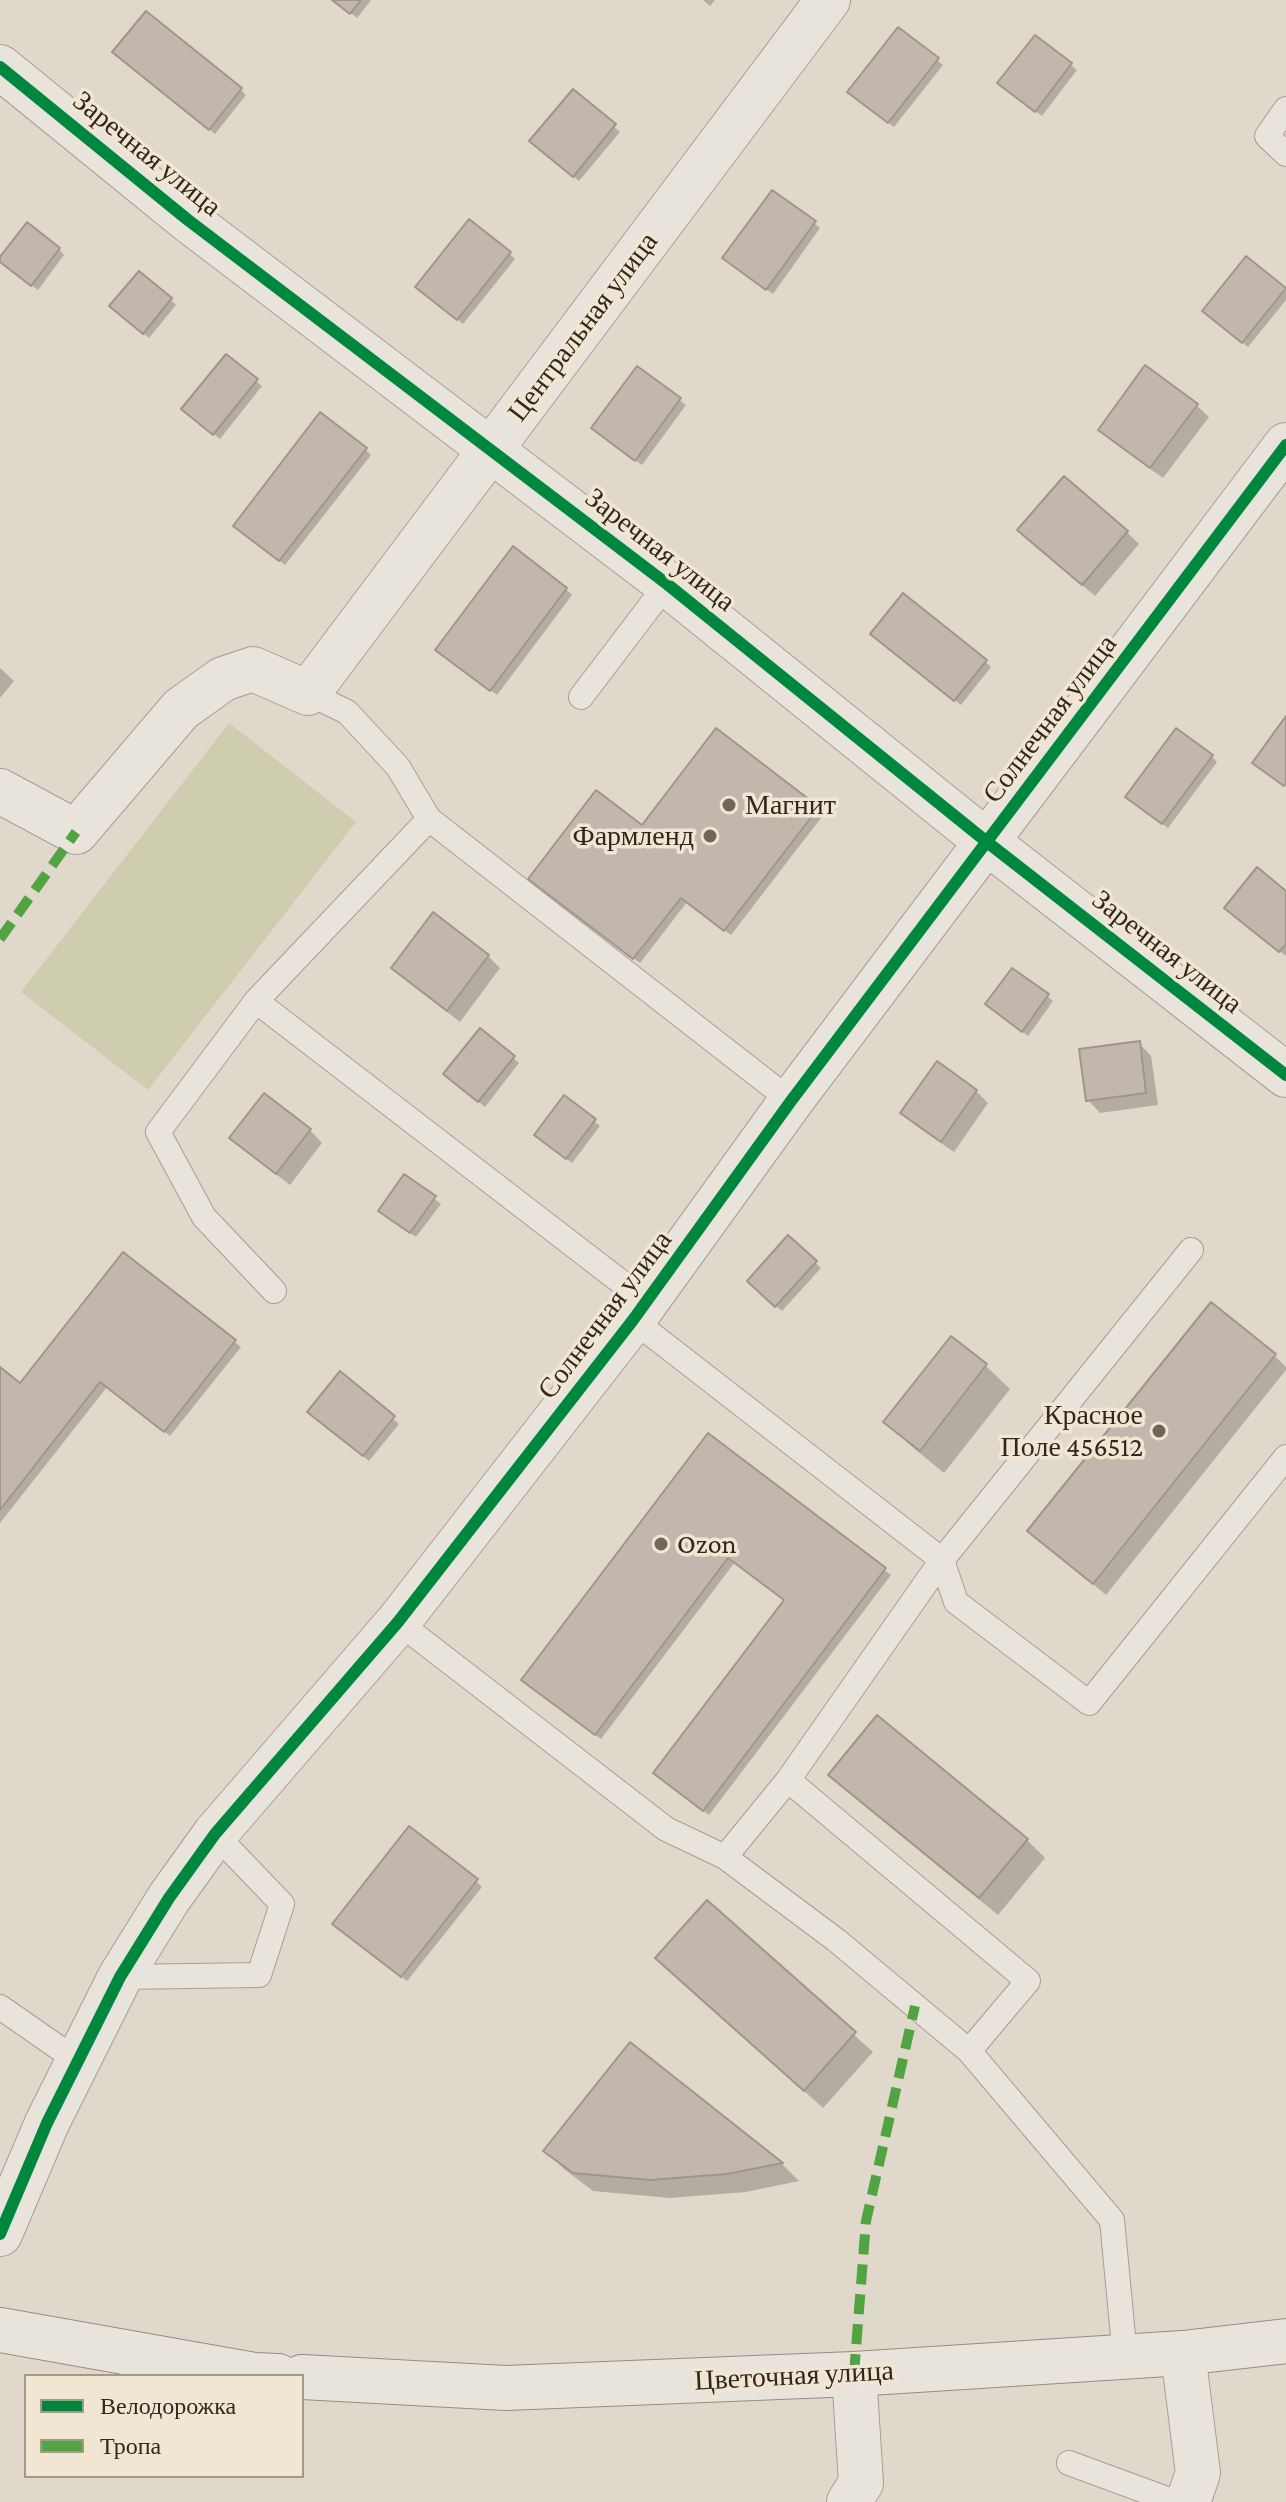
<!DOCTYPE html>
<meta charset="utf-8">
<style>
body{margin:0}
#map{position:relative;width:1286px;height:2502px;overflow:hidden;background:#e0d8cb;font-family:"Crimson Pro",serif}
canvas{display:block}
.legend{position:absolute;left:24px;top:2374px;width:280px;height:104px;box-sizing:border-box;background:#f0e6d2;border:2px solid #a49a8a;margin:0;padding:10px 14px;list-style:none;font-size:24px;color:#31271e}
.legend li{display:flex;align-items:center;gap:16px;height:40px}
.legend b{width:40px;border:2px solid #a49a8a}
</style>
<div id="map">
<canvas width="1286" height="2502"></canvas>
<ul class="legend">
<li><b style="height:10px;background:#00873e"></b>Велодорожка</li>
<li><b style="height:10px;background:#52a341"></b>Тропа</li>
</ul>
</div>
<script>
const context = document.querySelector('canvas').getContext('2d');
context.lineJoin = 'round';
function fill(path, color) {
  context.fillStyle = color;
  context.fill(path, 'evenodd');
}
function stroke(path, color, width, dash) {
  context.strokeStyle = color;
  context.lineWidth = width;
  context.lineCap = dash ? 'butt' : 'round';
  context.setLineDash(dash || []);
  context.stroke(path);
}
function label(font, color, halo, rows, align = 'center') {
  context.font = font + ' "Crimson Pro",serif';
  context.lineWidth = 7;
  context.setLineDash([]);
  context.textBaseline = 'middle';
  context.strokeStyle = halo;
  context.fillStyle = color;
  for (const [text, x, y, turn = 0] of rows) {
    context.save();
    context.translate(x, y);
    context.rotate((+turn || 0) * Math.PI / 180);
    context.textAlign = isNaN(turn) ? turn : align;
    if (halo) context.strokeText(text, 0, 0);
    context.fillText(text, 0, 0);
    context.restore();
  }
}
fill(new Path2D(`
 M229,723L356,822L148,1090L21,992Z`), '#cfcdb0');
fill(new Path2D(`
 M334,0H371L357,18Z
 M703,0H715L710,6Z
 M1036,37L1077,70L1042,116L1006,89Z
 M121,57L241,90L246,95L215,134Z
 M937,60L943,65L894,127L855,97Z
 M573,91L620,132L579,181L538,147Z
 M814,223L820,228L773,294L730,264Z
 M59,249L64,255L38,290L6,266Z
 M510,254L515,259L463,324L424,292Z
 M1246,259L1286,291V300L1248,347L1210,317Z
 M171,300L176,305L149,338L117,312Z
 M637,369L686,405L642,465L600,434Z
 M256,381L262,386L220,439L190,415Z
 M1196,405L1209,417L1163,478L1113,442L1101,430Z
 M365,449L371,455L285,565L241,531Z
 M1127,532L1139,544L1095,596L1032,542Z
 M566,589L572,595L497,695L444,655Z
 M879,640L985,661L991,667L961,705Z
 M0,668L14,681L0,698Z
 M716,731L824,814L731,935L687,902L640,963L537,884L642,828Z
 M1212,757L1217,762L1168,828L1133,802Z
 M1286,894V956L1232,913Z
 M488,956L500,968L460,1022L406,980L394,968Z
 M1047,996L1053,1001L1028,1036L993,1010Z
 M480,1031L519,1063L485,1107L452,1080Z
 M1139,1043L1151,1056L1158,1105L1100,1113L1088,1100Z
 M976,1091L988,1103L954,1152L915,1125L903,1112Z
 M594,1121L600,1126L572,1163L542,1140Z
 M310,1130L322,1143L290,1185L244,1150L232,1138Z
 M404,1176L441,1204L416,1237L380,1211Z
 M789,1238L821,1268L782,1311L749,1281Z
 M123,1254L241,1347L170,1436L107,1387L0,1523V1369L21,1385Z
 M1211,1305L1275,1356L1286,1367V1370L1106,1595L1030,1531Z
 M951,1339L986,1366L1010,1389L944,1473L910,1445L886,1422Z
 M340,1374L399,1424L369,1461L316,1417Z
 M708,1436L891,1575L709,1815L661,1778L786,1600L735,1562L601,1739L530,1685Z
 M831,1775L1027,1840L1045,1858L998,1915L849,1793Z
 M476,1881L482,1887L407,1981L341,1929Z
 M707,1903L873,2052L823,2108L676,1976Z
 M631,2044L782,2164L799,2181L746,2192L670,2198L593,2191L564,2169L546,2151Z`), '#0003');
const building = new Path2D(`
 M332,0H361L350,14Z
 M146,11L242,88L209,130L112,52Z
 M898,27L939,58L888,123L847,92Z
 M1035,35L1072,63L1035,112L997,83Z
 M573,89L616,124L573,177L529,141Z
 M772,190L816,221L766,290L722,258Z
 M469,219L511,252L457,320L415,287Z
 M27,222L60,248L31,286L0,262V257Z
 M1246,256L1286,288L1242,343L1202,311Z
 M139,271L172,298L143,334L109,306Z
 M226,354L258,379L213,435L181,409Z
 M1145,365L1198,404L1150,468L1098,430Z
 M637,366L681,398L635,461L591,428Z
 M320,412L367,448L279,561L233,526Z
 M1064,476L1128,531L1082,585L1017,530Z
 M513,546L567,588L490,691L435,650Z
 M903,593L987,660L954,701L870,634Z
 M1286,716V783L1284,786L1252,763Z
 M716,728L819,807L724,931L681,898L633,959L528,879L596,790L642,825Z
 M1176,728L1213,755L1162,824L1125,797Z
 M1257,867L1286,891V944L1279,952L1224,908Z
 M433,912L489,955L447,1011L391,968Z
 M1012,968L1049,994L1022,1032L985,1004Z
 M480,1028L515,1056L478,1102L443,1074Z
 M1140,1041L1146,1093L1086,1101L1079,1049Z
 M937,1061L977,1090L941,1142L900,1113Z
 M264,1093L311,1129L276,1174L229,1138Z
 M564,1095L596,1119L566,1159L534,1135Z
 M404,1174L436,1196L410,1233L378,1211Z
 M788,1235L817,1261L775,1307L747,1281Z
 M123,1252L236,1340L164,1432L100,1382L0,1510V1367L20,1383Z
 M1211,1302L1276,1354L1093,1584L1027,1531Z
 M951,1336L987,1364L920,1451L883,1422Z
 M340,1371L395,1416L363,1456L307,1412Z
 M708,1433L886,1568L703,1811L653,1773L784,1600L728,1558L595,1735L521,1680Z
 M877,1715L1028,1839L979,1898L828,1775Z
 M409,1826L478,1879L401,1977L332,1924Z
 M707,1900L856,2032L804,2091L655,1958Z
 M630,2042L783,2163L727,2174L650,2180L573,2173L543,2151Z`);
fill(building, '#c3b7ad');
stroke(building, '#9f958b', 2);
const lane = new Path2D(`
 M1286,109L1267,136L1286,154
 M308,693L347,712L398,767L429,819L791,1101
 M581,697L667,584
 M256,1001L647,1302
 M274,1291L204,1217L158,1132L256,1001L429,819
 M633,1320L942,1560L1191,1250
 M942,1560L956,1602L1089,1703L1286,1457
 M398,1622L666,1829L725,1857L836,1940L969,2051L1112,2220L1125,2357
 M788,1780L942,1560
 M725,1857L788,1780L1028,1981L969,2051
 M120,1977L259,1975L282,1904L215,1834
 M0,2007L79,2062
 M1069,2463L1175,2502`);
const street = new Path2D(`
 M0,67L188,220L667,584L987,842L1286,1075
 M0,791L76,832L181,709L223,679L253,669L308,693L828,0
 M0,2234L47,2123L120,1977L169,1898L215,1834L398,1622L633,1320L791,1101L1286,445
 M1183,2353L1198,2473L1188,2502
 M849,2502L861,2483L854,2374`);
const secondary = new Path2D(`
 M0,2330L254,2375L278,2376
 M302,2377L506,2388L854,2374L1183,2353L1286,2341`);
stroke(lane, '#a59e95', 26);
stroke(street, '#a59e95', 46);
stroke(secondary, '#948d84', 46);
stroke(lane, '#e8e4dc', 24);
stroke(street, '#e8e4dc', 44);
stroke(secondary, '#e8e4dc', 44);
stroke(new Path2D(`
 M0,939L76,832
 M854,2374L866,2221L915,2006`), '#52a341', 10, [20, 10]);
stroke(new Path2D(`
 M0,67L188,220L667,584L987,842L1286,1075
 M0,2234L47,2123L120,1977L169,1898L215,1834L398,1622L633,1320L791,1101L1286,445`), '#00873e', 12);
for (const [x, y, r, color] of [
 [729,805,8,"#6e655b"],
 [710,836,8,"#6e655b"],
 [1159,1431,8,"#6e655b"],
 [661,1544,8,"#6e655b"]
]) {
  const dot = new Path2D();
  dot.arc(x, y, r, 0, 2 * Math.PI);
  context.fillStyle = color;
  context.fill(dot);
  stroke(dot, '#f0e6d2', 3);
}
label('28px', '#31271e', '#f0e6d2', [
 ["Заречная улица",147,154,39],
 ["Центральная улица",583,327,-53],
 ["Заречная улица",660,550,38],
 ["Солнечная улица",1050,719,-53],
 ["Заречная улица",1167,952,38],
 ["Солнечная улица",605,1315,-53],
 ["Цветочная улица",794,2376,-3]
]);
label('28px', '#31271e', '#f0e6d2', [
 ["Магнит",745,805],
 ["Фармленд",694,836,"right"],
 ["Красное",1143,1415,"right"],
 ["Поле 456512",1143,1447,"right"],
 ["Ozon",677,1544]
], 'left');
</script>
